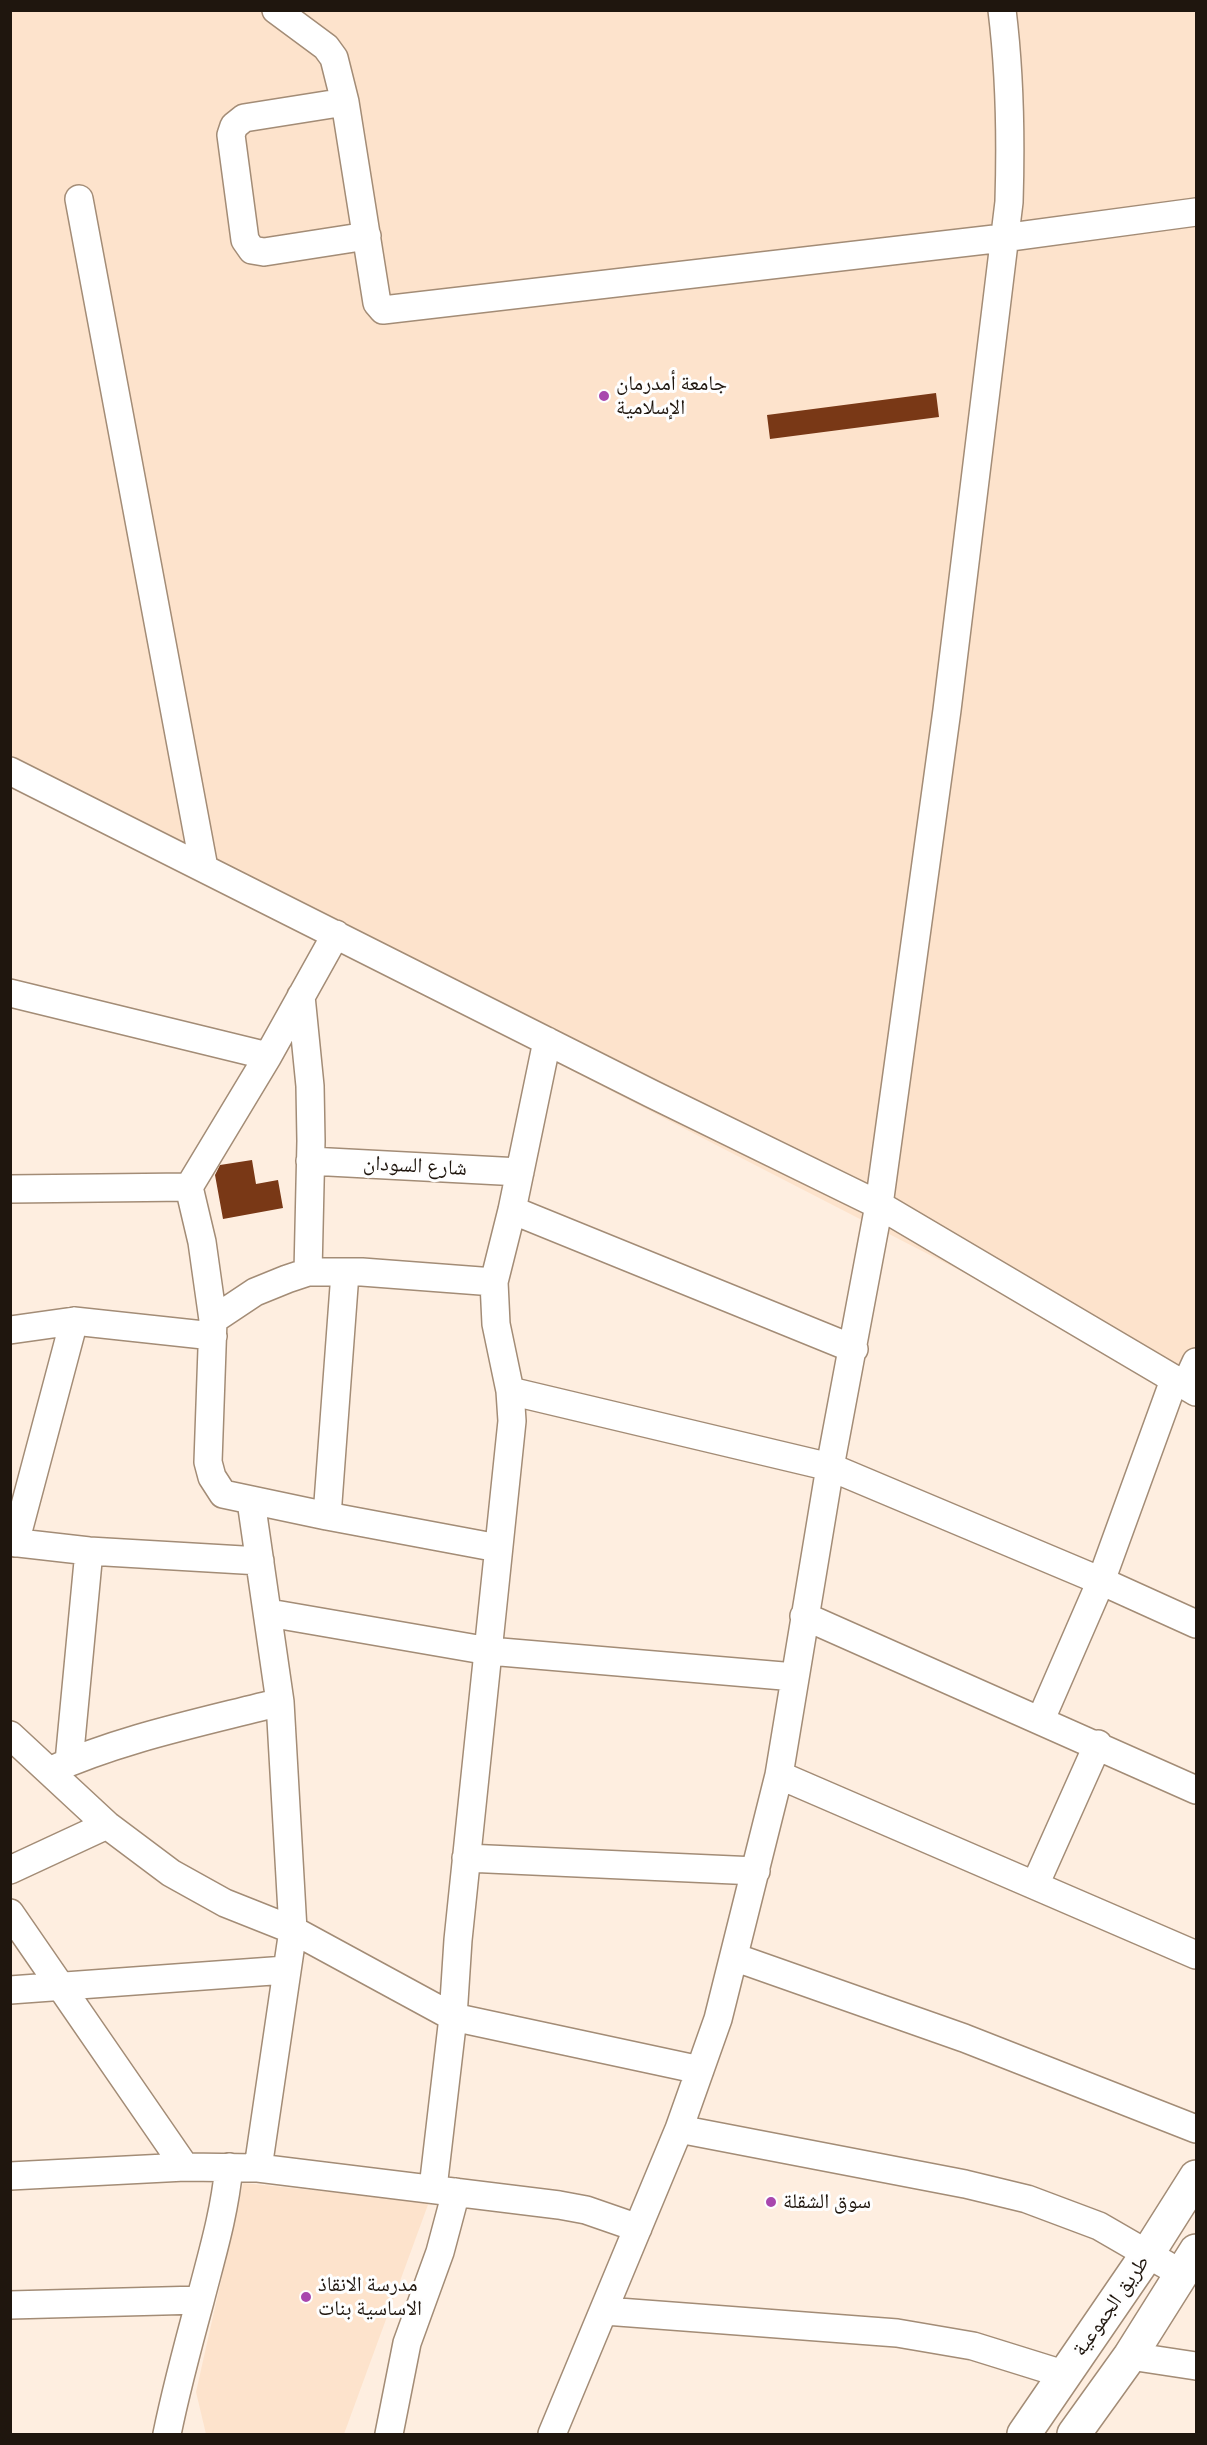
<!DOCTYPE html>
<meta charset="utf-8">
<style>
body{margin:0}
#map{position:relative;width:1207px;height:2445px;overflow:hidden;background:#feeee0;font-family:Cabin,sans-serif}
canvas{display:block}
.frame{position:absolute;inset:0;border:12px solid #1f160e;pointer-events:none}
</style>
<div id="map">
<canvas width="1207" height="2445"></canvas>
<div class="frame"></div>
</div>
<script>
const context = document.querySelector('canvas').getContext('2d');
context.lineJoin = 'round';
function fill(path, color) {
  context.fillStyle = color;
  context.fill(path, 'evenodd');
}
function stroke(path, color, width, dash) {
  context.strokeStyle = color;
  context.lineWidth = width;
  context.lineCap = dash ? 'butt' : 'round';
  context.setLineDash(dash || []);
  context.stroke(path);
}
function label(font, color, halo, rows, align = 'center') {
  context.font = font + ' Cabin,"Noto Naskh Arabic",sans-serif';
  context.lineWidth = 6;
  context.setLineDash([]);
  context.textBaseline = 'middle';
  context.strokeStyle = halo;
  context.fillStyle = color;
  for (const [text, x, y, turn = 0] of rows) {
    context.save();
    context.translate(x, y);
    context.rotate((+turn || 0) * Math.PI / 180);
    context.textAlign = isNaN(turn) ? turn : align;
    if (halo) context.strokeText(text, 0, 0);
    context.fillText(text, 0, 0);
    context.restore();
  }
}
fill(new Path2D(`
 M10,11H1196V1392L11,782Z
 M243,2183L429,2202L344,2434H206L196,2392Z`), '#fde3cc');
fill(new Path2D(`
 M936,393L939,417L770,439L767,415Z
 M252,1160L256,1184L278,1180L283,1208L223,1219L215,1175L220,1165Z`), '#793816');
const minor = new Path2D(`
 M276,10L326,47L334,58L345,102L377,303L383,310L1003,238L1196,212
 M345,102L244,118L234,126L231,135L245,240L252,250L264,252L367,236
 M79,199L204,868
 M10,771L652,1094L879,1205L1196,1392
 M10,993L268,1056L336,934
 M301,996L310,1086L311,1141L308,1272
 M310,1161L520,1172
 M189,1187L202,1242L213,1320L208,1462L212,1477L223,1494L327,1516L498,1548
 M10,1189L189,1187L268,1056
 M512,1210L854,1349
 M213,1320L255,1292L287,1279L308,1272H362L494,1282
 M10,1330L74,1321L213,1336
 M1185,1386L1196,1362
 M510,1391L830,1467L1101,1581L1196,1624
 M251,1501L280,1702L293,1930L258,2168
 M327,1516L345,1273
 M10,1542L89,1551L260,1561
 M15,1543L74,1321
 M269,1613L489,1651L795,1677
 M804,1616L1196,1790
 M1041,1719L1101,1581L1174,1380
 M10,1735L107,1825L171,1873L225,1903L293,1930L453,2017L700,2070
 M69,1762L89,1551
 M49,1771C122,1738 203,1722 280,1702
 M779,1775L1196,1955
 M466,1858L756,1871
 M10,1870L107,1825
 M1035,1885L1098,1744
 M10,1913L185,2167L258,2168L559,2205L586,2210L638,2228
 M734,1957L964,2038L1196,2129
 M10,1990L286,1970
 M679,2129L965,2184L1027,2199L1099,2226L1182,2274
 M10,2176L185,2167
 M433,2188L453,2017L458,1940L512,1421L510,1391L496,1324L494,1282L512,1210L547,1041
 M10,2305L200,2300
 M605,2311L897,2333L973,2346L1063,2374
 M1130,2356L1196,2366
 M167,2434C176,2390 188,2345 200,2301C212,2254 224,2216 229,2167
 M389,2434L407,2343L440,2252L456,2192
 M552,2434L679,2129L718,2019L779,1775L830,1467L879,1205L947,710L1009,202C1011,138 1010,74 1002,10`);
const major = new Path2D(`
 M1024,2434L1148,2253L1196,2177
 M1074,2434L1130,2356L1196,2251`);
stroke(minor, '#a38c76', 30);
stroke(major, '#a38c76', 36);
stroke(minor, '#fff', 27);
stroke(major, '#fff', 33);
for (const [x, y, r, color] of [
 [604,396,6,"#a847ae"],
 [771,2202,6,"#a847ae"],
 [306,2297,6,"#a847ae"]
]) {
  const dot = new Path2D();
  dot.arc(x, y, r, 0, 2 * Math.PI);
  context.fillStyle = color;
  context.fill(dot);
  stroke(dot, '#fefefe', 2);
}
label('21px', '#1f160e', '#fefefe', [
 ["جامعة أمدرمان",616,384],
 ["الإسلامية",616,408],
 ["سوق الشقلة",783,2202],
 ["مدرسة الانقاذ",318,2285],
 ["الاساسية بنات",318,2309]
], 'left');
label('21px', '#1f160e', '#fefefe', [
 ["شارع السودان",415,1166,3],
 ["طريق الجموعية",1111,2306,-55]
]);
</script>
